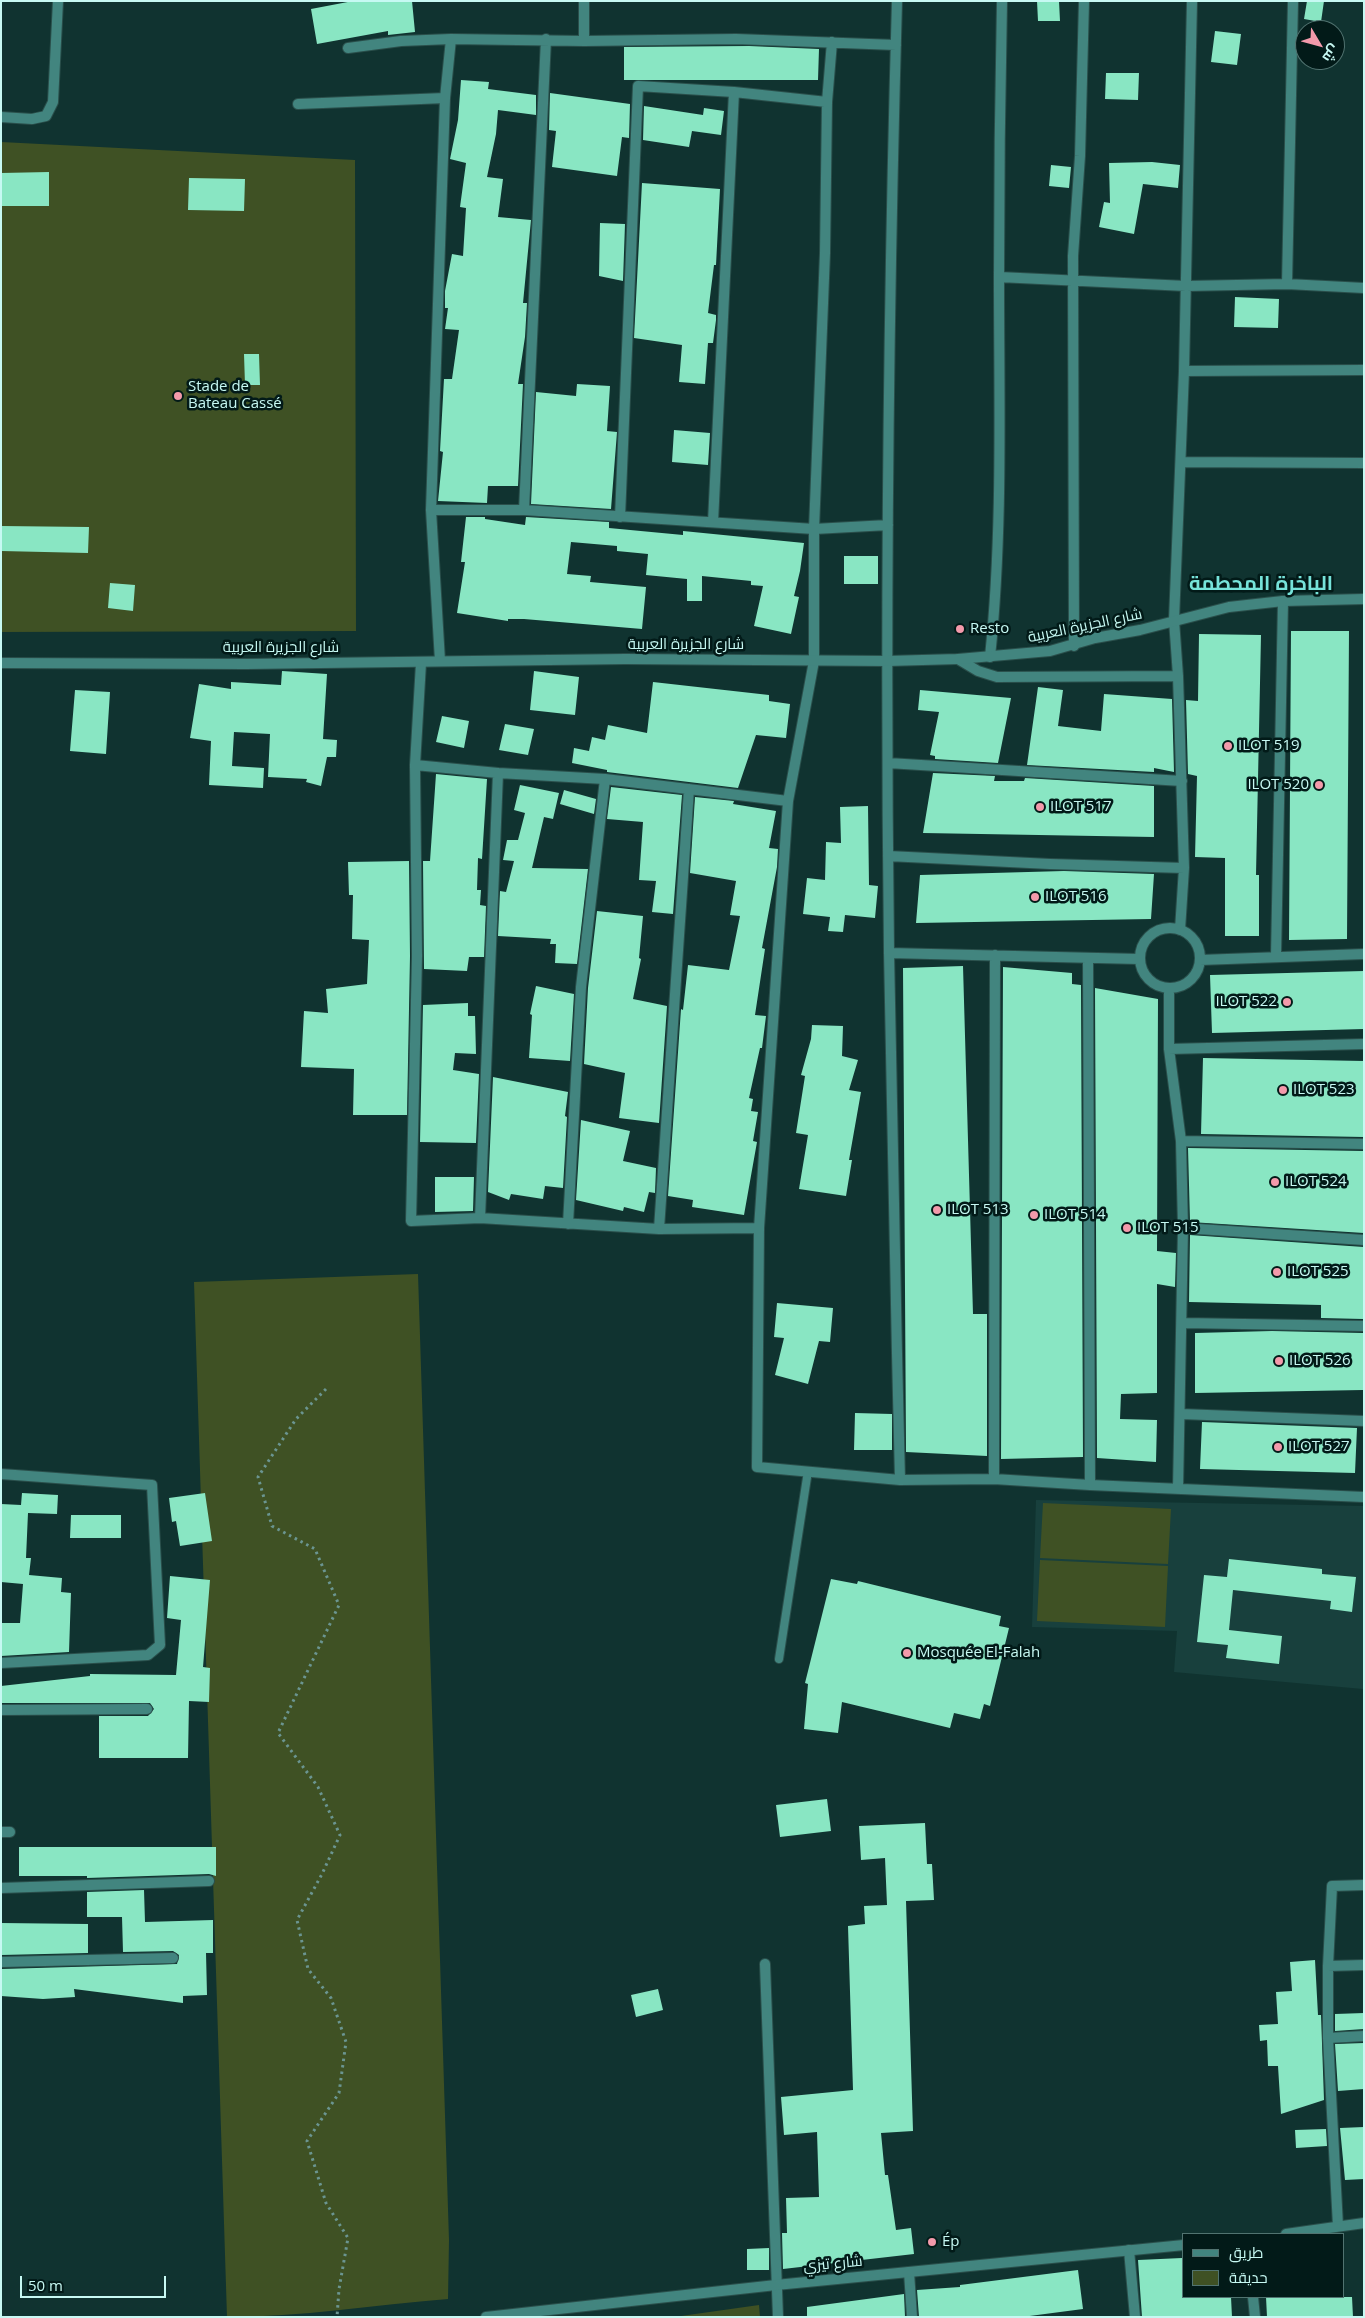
<!DOCTYPE html>
<meta charset="utf-8">
<style>
body{margin:0}
#map{position:relative;width:1365px;height:2318px;overflow:hidden;background:#103330;font-family:"Open Sans",Cairo,sans-serif}
canvas{display:block}
.frame{position:absolute;inset:0;border:2px solid #c7f9f3;pointer-events:none}
.legend{position:absolute;left:1182px;top:2233px;width:162px;height:65px;box-sizing:border-box;background:#021a18;border:1px solid #517370;margin:0;padding:6px 9px;list-style:none;font-size:15px;color:#c7f9f3}
.legend li{display:flex;align-items:center;gap:10px;height:25px}
.legend b{width:25px;border:1px solid #517370}
.north{position:absolute;left:1295px;top:20px;width:50px;height:50px;box-sizing:border-box;background:#021a18;border:1px solid #517370;border-radius:50%;rotate:127deg;font-size:14px;font-weight:700;line-height:20px;text-align:center;color:#c7f9f3}
.north::after{content:'';display:block;margin:auto;width:18px;height:22px;background:#f39aab;clip-path:polygon(50% 0,100% 100%,50% 72%,0 100%)}
.scale{position:absolute;left:20px;top:2276px;width:146px;height:22px;box-sizing:border-box;border:2px solid #c7f9f3;border-top:0;padding-left:6px;font-size:15px;line-height:18px;white-space:nowrap;color:#c7f9f3;-webkit-text-stroke:4px #021a18;paint-order:stroke}
</style>
<div id="map">
<canvas width="1365" height="2318"></canvas>
<div class="frame"></div>
<ul class="legend">
<li><b style="height:6px;background:#42857f"></b>طريق</li>
<li><b style="height:14px;background:#3f5124"></b>حديقة</li>
</ul>
<div class="north">ش</div>
<div class="scale">50 m</div>
</div>
<script>
const context = document.querySelector('canvas').getContext('2d');
context.lineJoin = 'round';
function fill(path, color) {
  context.fillStyle = color;
  context.fill(path, 'evenodd');
}
function stroke(path, color, width, dash) {
  context.strokeStyle = color;
  context.lineWidth = width;
  context.lineCap = dash ? 'butt' : 'round';
  context.setLineDash(dash || []);
  context.stroke(path);
}
function label(font, color, halo, rows, align = 'center') {
  context.font = font + ' "Open Sans",Cairo,sans-serif';
  context.lineWidth = 5;
  context.setLineDash([]);
  context.textBaseline = 'middle';
  context.strokeStyle = halo;
  context.fillStyle = color;
  for (const [text, x, y, turn = 0] of rows) {
    context.save();
    context.translate(x, y);
    context.rotate((+turn || 0) * Math.PI / 180);
    context.textAlign = isNaN(turn) ? turn : align;
    if (halo) context.strokeText(text, 0, 0);
    context.fillText(text, 0, 0);
    context.restore();
  }
}
fill(new Path2D(`
 M1036,1500L1364,1506L1363,1689L1174,1672L1177,1631L1032,1627Z`), '#18403d');
fill(new Path2D(`
 M1,142L355,160L356,631L1,632Z
 M418,1274L449,2240L448,2299C374,2305 301,2317 227,2317L194,1282Z
 M1043,1503L1171,1509L1168,1564L1040,1558Z
 M1040,1560L1168,1566L1165,1627L1037,1621Z
 M759,2305L760,2317H674Z`), '#3f5124');
fill(new Path2D(`
 M353,1H412L415,32L388,35V31L317,44L311,9Z
 M1037,1H1059L1060,21H1038Z
 M1307,1H1324L1321,22L1304,19Z
 M1215,31L1241,34L1237,65L1211,62Z
 M749,46L819,49L818,80H624V47Z
 M1106,73H1139L1138,100L1105,99Z
 M461,80L489,82L488,89L536,95V115L498,110L496,134L487,177L503,179L498,217L531,220L523,303H527L525,337L518,384H523L518,486H488L487,503L438,501L443,452L440,451L444,379H452L459,330L445,329L448,308H445V291L452,254L463,256L466,208L460,207L466,163L450,159L458,120Z
 M550,93L630,104L629,138L622,137L617,176L552,167L556,131L549,130Z
 M644,106L703,115L704,108L724,111L721,135L692,131L689,147L643,140Z
 M1152,162L1180,165L1178,188L1143,184L1134,234L1099,227L1104,202L1110,203L1109,163Z
 M1051,165L1071,167L1069,188L1049,186Z
 M49,172V206H1V173Z
 M189,178L245,179L244,211L188,210Z
 M642,183L720,189L716,265H714L708,313L716,315V320L713,343H708L705,384L679,382L682,345L634,338Z
 M600,223L625,224L623,281L599,276Z
 M1235,297L1279,299L1278,328L1234,327Z
 M244,354H259L260,385H245Z
 M577,384L610,386L607,431L617,432L611,509L531,504L536,392L576,396Z
 M674,430L710,433L708,465L672,462Z
 M466,517H485V519L525,525L526,517L609,522V528L683,535V531L804,543L800,571L794,596L799,597L791,634L754,626L763,586L751,585V581L702,576V601H687V579L646,575L648,554L617,551V546L571,542L567,574L591,576L590,582L646,587L642,629L524,619H508V621L457,613L465,562H461Z
 M1,526L89,527L88,553L1,551Z
 M844,556H878V584H844Z
 M110,583L135,585L133,611L108,608Z
 M1291,631H1349L1347,939L1289,940Z
 M1199,634L1261,635L1256,875H1259V936H1225V858L1195,857L1197,776L1188,774L1186,700L1198,701Z
 M282,671L327,674L323,739L337,740L336,757H327L321,786L306,782L307,779L268,777L270,734L234,732L232,766L264,768L263,788L209,785L211,741L190,738L199,684L231,689V682L281,685Z
 M534,671L579,677L575,715L530,710Z
 M653,682L769,695V701L790,704L786,738L756,735L738,788L607,772V770L572,763L574,748L589,751L592,737L605,740L608,725L647,733Z
 M1038,687L1063,690L1058,726L1101,731L1104,694L1172,699L1174,772L1154,768V772L1027,765Z
 M75,690L110,692L106,754L70,751Z
 M920,690L1011,698L998,763L935,759V756L930,755L939,712L918,710Z
 M442,716L469,721L464,748L436,742Z
 M505,724L534,729L528,755L499,750Z
 M933,773L995,776L994,781H1024L1025,778L1154,786V837L923,833Z
 M436,774L487,779L482,859L478,858L477,890H481L480,905L486,906L484,957H469L467,971L424,969L423,861H430Z
 M520,785L559,793L553,819L544,817L532,868L588,869L577,964L555,963L556,944H550L551,939L498,936L500,891L506,892L514,861L503,860L507,840H518L525,813L514,810Z
 M611,787L682,795L673,914L652,912L656,881L639,880L643,822L607,819Z
 M564,790L596,799L594,814L560,804Z
 M695,797L734,801L733,804L776,811L769,848L778,849L777,867L762,948L765,949L755,1015L766,1016L762,1048H760L749,1098L753,1099L751,1111L758,1112L753,1141L757,1142L744,1215L692,1207L693,1200L668,1196L681,1009L683,1010L688,965L729,970L740,916L730,915L736,881L690,873Z
 M868,806L869,885L878,886L875,918L845,915L843,932L828,931L830,917L803,914L807,878L825,880L826,842L841,843L840,807Z
 M409,861L410,956L407,1115H353L354,1069L301,1067L304,1011L328,1013L326,989L367,984L369,940L352,939L353,895H349L348,862Z
 M1064,871L1154,874L1151,919L916,923L920,875Z
 M597,911L643,916L639,958L641,959L633,999L667,1006L659,1123L619,1118L625,1073L584,1064L588,988Z
 M963,966L973,1314H987V1456L906,1452L903,968Z
 M1003,967L1072,973V984L1081,985L1083,1457L1001,1459Z
 M1364,971V1029L1212,1033L1210,975Z
 M536,986L574,994L570,1061L529,1058L532,1015L530,1014Z
 M1095,988L1158,999L1157,1251L1176,1253L1175,1287L1157,1284V1393L1121,1394L1120,1419L1157,1420L1156,1462L1097,1458Z
 M468,1003V1016H475L476,1054L455,1053L453,1070L479,1074L476,1143L420,1142L423,1005Z
 M812,1025L843,1026L842,1056L858,1060L849,1090L861,1092L849,1160H852L846,1196L799,1189L808,1135L796,1133L805,1076L801,1075L811,1039Z
 M1203,1058L1364,1061V1137L1201,1134Z
 M493,1077L568,1092L565,1116L567,1117L563,1188L545,1186L543,1199L511,1194L509,1200L488,1192Z
 M581,1120L630,1131L623,1161L656,1168L655,1193L649,1192L644,1212L624,1207L623,1211L576,1200Z
 M1188,1148L1364,1151V1233L1190,1222Z
 M435,1177H474L473,1211L435,1212Z
 M1190,1235L1364,1247L1363,1319L1321,1318V1305L1189,1302Z
 M777,1303L833,1308L830,1342L819,1341L808,1384L775,1375L784,1338L774,1337Z
 M1272,1331L1363,1333V1390L1195,1393V1333Z
 M855,1413L892,1414V1450H854Z
 M1202,1422L1357,1428L1355,1473L1200,1469Z
 M22,1493L58,1495L57,1514L28,1513L26,1558H31L29,1575L62,1578L61,1592L71,1593L69,1652L1,1656V1623H20L23,1584L1,1582V1504L21,1505Z
 M205,1493L212,1541L180,1546L176,1521L172,1522L169,1498Z
 M71,1515H121V1538H70Z
 M1229,1559L1322,1569V1574L1356,1577L1352,1612L1330,1609L1331,1601L1233,1590L1229,1630L1282,1636L1279,1664L1226,1658L1228,1645L1197,1642L1204,1575L1227,1577Z
 M170,1576L210,1580L203,1667L210,1668L209,1702L189,1701L188,1758H99V1716H148L154,1709L150,1703H1V1686L90,1676V1674L176,1675L181,1620L167,1618Z
 M831,1579L857,1584L858,1581L1001,1616L999,1626L1009,1628L990,1706L984,1704L980,1719L954,1713L950,1728L842,1702L838,1733L804,1729L808,1684L805,1683Z
 M827,1799L831,1831L780,1837L776,1805Z
 M925,1823L927,1864H932L934,1900L906,1901L913,2131L881,2133L885,2175H888L896,2230L911,2228L914,2254L783,2269L782,2233H787L786,2198L819,2197L817,2132L784,2135L781,2097L853,2090L848,1926L865,1924L864,1906L887,1905L885,1858L861,1860L859,1826Z
 M19,1847H216V1876L209,1874L87,1878V1876H19Z
 M144,1890L145,1922L213,1920V1953H206L207,1995L183,1996V2003L74,1989L75,1997L43,1999L1,1996V1969L177,1964L179,1955L173,1951L123,1952L122,1917H87V1892Z
 M1,1923L88,1924V1953L1,1955Z
 M1315,1960L1318,2015H1321L1324,2100L1281,2114L1278,2066H1268L1267,2040L1260,2041L1259,2025L1278,2024L1276,1992L1292,1991L1290,1962Z
 M658,1989L663,2010L636,2017L631,1995Z
 M1364,2013V2029L1335,2031V2014Z
 M1364,2043V2089L1338,2091L1335,2044Z
 M1364,2127V2179L1345,2180L1340,2128Z
 M1326,2129L1327,2146L1296,2148L1295,2130Z
 M769,2248V2270H747V2249Z
 M1182,2258L1184,2297H1231L1232,2317H1142L1138,2260Z
 M1078,2270L1083,2309L1022,2317H919L917,2290L960,2287V2285Z
 M904,2294L905,2317H807V2307Z
 M1266,2297H1352L1353,2317H1267Z`), '#89e6c3');
const service = new Path2D(`
 M779,1659L808,1471`);
const minor = new Path2D(`
 M584,1V41
 M897,1C888,318 885,635 889,952C891,1128 896,1304 900,1480
 M832,42L827,102L825,253L814,529V661L788,801L759,1228L757,1467L900,1480L994,1479L1090,1485L1364,1497
 M348,48L401,41L451,39
 M298,104L445,98
 M1,117L32,119L46,116L53,102L58,1
 M999,277L1186,286L1287,284L1364,288
 M1287,284L1293,1
 M1184,371L1364,370
 M1181,462L1364,463
 M431,510H524L814,529L888,525
 M524,510L546,39
 M620,517L638,86L734,92
 M713,522L734,92L827,102
 M1074,646L1073,256L1080,156L1084,1
 M990,657C1003,531 999,404 999,277C999,185 1000,93 1002,1
 M958,659L978,671L997,677L1178,676
 M440,661L431,510L445,98L451,39L584,41L736,39L896,45
 M421,663L415,765L417,956L411,1221L480,1218L659,1229L759,1228
 M888,763L1182,781
 M415,765L498,773
 M888,856L1050,864L1184,868
 M1140 958a30 30 0 1 1 60 0a30 30 0 1 1-60 0Z
 M1180,930L1184,868L1178,676L1174,620L1184,371L1192,1
 M889,953L1139,959
 M1276,956L1283,601
 M1088,959L1090,1485
 M1200,960L1364,954
 M1169,988V1049L1181,1141L1183,1228L1178,1489
 M1169,1049L1364,1044
 M1181,1141L1364,1144
 M480,1218L498,773L605,779L788,801
 M568,1224L581,987L605,779
 M1183,1228L1364,1240
 M659,1229L689,789
 M1183,1323L1364,1326
 M1181,1414L1364,1421
 M1,1474L152,1485L160,1645L148,1655L1,1663
 M994,1479L995,955
 M1,1710L147,1709
 M1,1832H10
 M1,1888L209,1881
 M1,1962L173,1958
 M765,1964L778,2317
 M1328,1966L1364,1965
 M1328,2038L1364,2036
 M1338,2226L1328,2038V1966L1332,1886L1364,1885
 M1129,2250L1135,2317
 M909,2272L912,2317
 M1253,2297L1255,2317`);
const tertiary = new Path2D(`
 M1,663L246,664L625,659L887,661L958,659L1050,651L1095,638L1140,630L1229,607L1283,601L1364,599
 M1286,2234L1364,2223
 M486,2317L776,2285L1184,2245`);
stroke(service, '#2a4f4b', 10);
stroke(minor, '#2a4f4b', 12);
stroke(tertiary, '#2a4f4b', 12);
stroke(new Path2D(`
 M326,1389L296,1419L258,1477L272,1526L315,1549L339,1605L278,1733L318,1787L340,1835L322,1874L297,1920L308,1969L331,1998L346,2042L339,2093L307,2141L326,2203L348,2238L339,2289L337,2317`), '#6b9591', 3, [2.5, 4]);
stroke(service, '#42857f', 8);
stroke(minor, '#42857f', 10);
stroke(tertiary, '#42857f', 10);
for (const [x, y, r, color] of [
 [178,396,5,"#f39aab"],
 [960,629,5,"#f39aab"],
 [1228,746,5,"#f39aab"],
 [1319,785,5,"#f39aab"],
 [1040,807,5,"#f39aab"],
 [1035,897,5,"#f39aab"],
 [1287,1002,5,"#f39aab"],
 [1283,1090,5,"#f39aab"],
 [1275,1182,5,"#f39aab"],
 [937,1210,5,"#f39aab"],
 [1034,1215,5,"#f39aab"],
 [1127,1228,5,"#f39aab"],
 [1277,1272,5,"#f39aab"],
 [1279,1361,5,"#f39aab"],
 [1278,1447,5,"#f39aab"],
 [907,1653,5,"#f39aab"],
 [932,2242,5,"#f39aab"]
]) {
  const dot = new Path2D();
  dot.arc(x, y, r, 0, 2 * Math.PI);
  context.fillStyle = color;
  context.fill(dot);
  stroke(dot, '#021a18', 2);
}
label('15px', '#c7f9f3', '#021a18', [
 ["Stade de",188,387],
 ["Bateau Cassé",188,404],
 ["Resto",970,629],
 ["ILOT 519",1238,746],
 ["ILOT 520",1309,785,"right"],
 ["ILOT 517",1050,807],
 ["ILOT 516",1045,897],
 ["ILOT 522",1277,1002,"right"],
 ["ILOT 523",1293,1090],
 ["ILOT 524",1285,1182],
 ["ILOT 513",947,1210],
 ["ILOT 514",1044,1215],
 ["ILOT 515",1137,1228],
 ["ILOT 525",1287,1272],
 ["ILOT 526",1289,1361],
 ["ILOT 527",1288,1447],
 ["Mosquée El-Falah",917,1653],
 ["Ép",942,2242]
], 'left');
label('15px', '#c7f9f3', '#021a18', [
 ["شارع الجزيرة العربية",1085,626,-12],
 ["شارع الجزيرة العربية",686,645],
 ["شارع الجزيرة العربية",281,648],
 ["شارع تيزي",833,2264,-5]
]);
label('bold 20px', '#76e3da', '#021a18', [
 ["الباخرة المحطمة",1261,584]
]);
</script>
